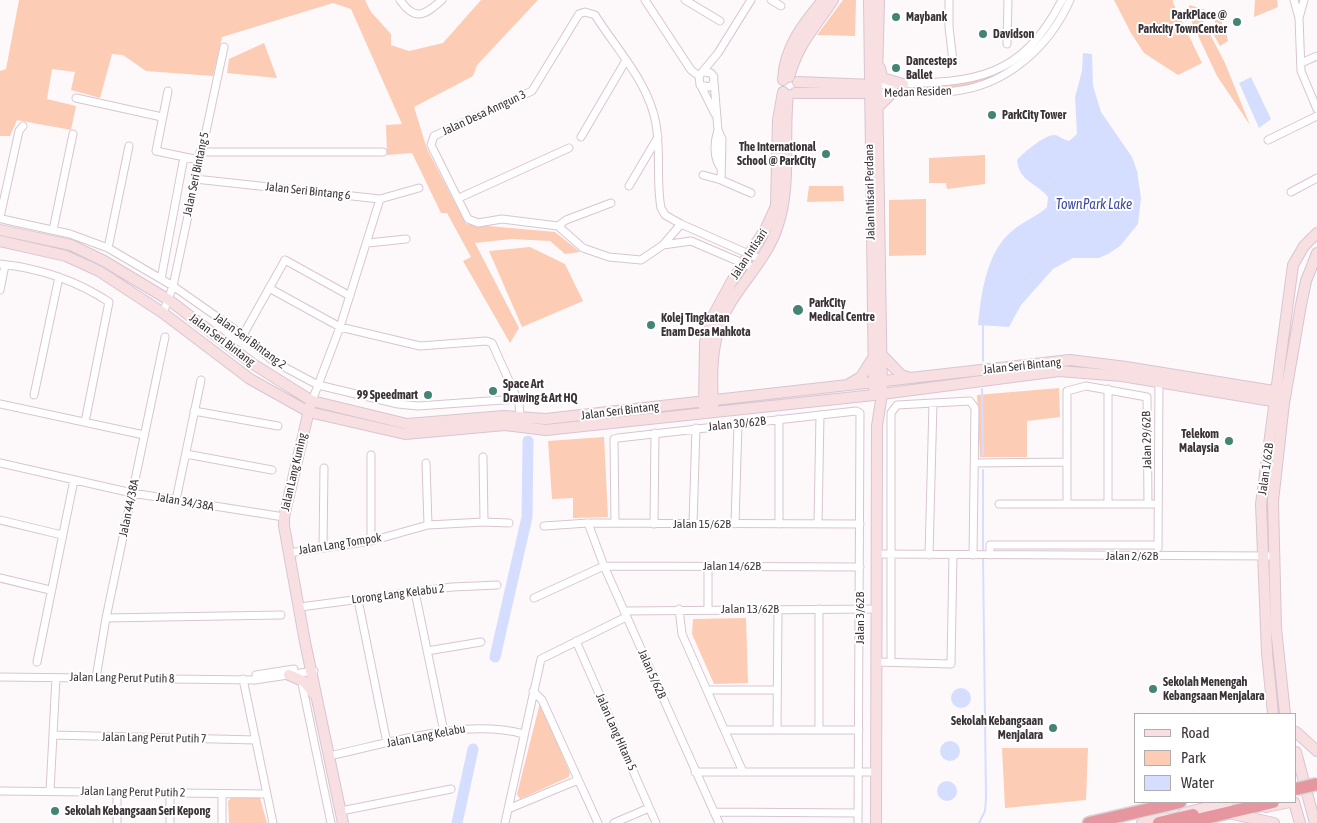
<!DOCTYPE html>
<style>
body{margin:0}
#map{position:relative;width:1317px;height:823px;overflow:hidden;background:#fdf9fb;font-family:"Asap Condensed",sans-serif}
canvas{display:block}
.legend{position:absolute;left:1134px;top:713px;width:162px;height:90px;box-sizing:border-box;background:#fff;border:1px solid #b1adaf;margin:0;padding:6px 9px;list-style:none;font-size:15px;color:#3b3338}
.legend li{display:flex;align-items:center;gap:10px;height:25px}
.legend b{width:25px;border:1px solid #b1adaf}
</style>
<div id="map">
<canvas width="1317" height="823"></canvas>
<ul class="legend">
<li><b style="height:6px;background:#f8e0e2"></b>Road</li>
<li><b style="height:14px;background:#fcccb5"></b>Park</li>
<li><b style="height:14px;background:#d6deff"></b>Water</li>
</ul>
</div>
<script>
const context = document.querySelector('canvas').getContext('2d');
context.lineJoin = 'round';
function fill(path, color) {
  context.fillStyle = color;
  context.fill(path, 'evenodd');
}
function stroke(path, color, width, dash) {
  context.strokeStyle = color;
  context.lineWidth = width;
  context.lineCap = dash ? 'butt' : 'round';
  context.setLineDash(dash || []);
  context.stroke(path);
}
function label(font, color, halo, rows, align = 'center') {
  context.font = font + ' "Asap Condensed",sans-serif';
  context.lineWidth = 4;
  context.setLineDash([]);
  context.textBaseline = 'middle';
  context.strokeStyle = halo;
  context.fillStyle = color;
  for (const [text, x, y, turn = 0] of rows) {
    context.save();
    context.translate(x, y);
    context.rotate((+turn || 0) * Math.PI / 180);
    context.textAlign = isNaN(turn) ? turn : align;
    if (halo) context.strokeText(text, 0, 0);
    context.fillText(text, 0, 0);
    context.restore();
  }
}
fill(new Path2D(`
 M19,0H365L371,12L391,34V45L409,51L443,43L481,0H538L477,65L473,76L414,107L427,149L466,224L555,232L580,252L565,254L550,241L511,239L475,243L519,328L510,343L463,261L471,257L447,213H441L412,153L387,155L386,125L402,124L351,9L333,3L222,37L213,76L146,71L123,55L112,54L100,98L71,90L75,72L52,69L47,99L76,106L71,130L17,120L10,136H0V71L6,69Z
 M843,0H856L855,36L817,35Z
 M1114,0H1173V3L1202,63L1178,75L1144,53L1131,33Z
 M1255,0H1277L1278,7L1254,17Z
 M1065,1L1067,3C1034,52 1003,86 939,89C921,90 903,88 885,88L891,86L952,85L985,77L1047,29Z
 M1190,5L1206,10L1202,19L1225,63L1250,125L1217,76L1186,10Z
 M1222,16V32H1226L1228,41L1220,46L1211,30L1215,22L1214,17Z
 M264,43L277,78L227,73L229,59Z
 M985,155V184L947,189L946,183H929V158Z
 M809,186H843L844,201L807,202Z
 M926,199V255L889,256V200Z
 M530,247L565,264L583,301L522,327L489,251Z
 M1059,388L1060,417L1027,421V457H980L977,395Z
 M604,437L608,517L573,518V498L552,499L548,441Z
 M746,618L748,683L714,684L692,634L693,619Z
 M540,703L570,773L569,777L520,799L517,794Z
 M1002,748H1088L1086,800L1005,808Z
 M232,797L260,798L267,823H229L228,801Z`), '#fcccb5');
fill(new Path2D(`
 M1083,53L1092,54L1093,86L1101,112L1132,157L1137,171L1141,198L1138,224L1120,246L1108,254L1099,258H1073L1053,269L1021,305L1009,327L978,325C981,295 986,252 1012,231C1023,221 1037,217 1047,207L1048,197C1036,182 1019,182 1017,160C1023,153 1044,135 1054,135C1058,135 1064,140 1069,141L1077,134L1075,97L1082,71Z
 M1251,77L1271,119L1259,128L1239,83Z
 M951 698a10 10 0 1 1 20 0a10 10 0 1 1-20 0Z
 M940 751a10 10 0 1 1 20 0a10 10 0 1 1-20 0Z
 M937 791a10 10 0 1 1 20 0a10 10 0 1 1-20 0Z`), '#d6deff');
stroke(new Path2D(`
 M983,325V361
 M982,389L983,455
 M983,470V552
 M979,823L985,811L986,798L983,557`), '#d6deff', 2);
stroke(new Path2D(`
 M495,657L527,517L528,441
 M457,823L473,749`), '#d6deff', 11);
const street = new Path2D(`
 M400,0C415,22 425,15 442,0
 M645,0L691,70L699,76
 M685,0L720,21
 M771,0L781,6
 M949,0V27L953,61
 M1294,0L1299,18L1304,0
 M585,12L595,15C617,50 649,83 656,124C661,152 656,181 661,208L665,215L681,224L663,245L641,260L609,257L583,248L558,226L502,219L478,223L468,219L431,145L434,136L532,91L579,14Z
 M1299,18L1301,71L1317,109
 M1007,44L1008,0
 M1301,63L1317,56
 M704,72L711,73L714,77L713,84L709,87L700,85L699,76L718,53L751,0
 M714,82L718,130
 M877,85C963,81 1017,88 1062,0
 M701,86L715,114
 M168,91L156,151L199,160
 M878,93C903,92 929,94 955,91C1007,85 1049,47 1070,0
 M76,98L162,117
 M23,126L19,131L0,217L2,219L70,234L108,248L173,286L243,335L273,361L318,385L398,404L418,406L517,399
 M581,137L625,62
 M1268,140L1317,116
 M200,152H383
 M721,168C713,158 714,142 718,130L722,139L721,180
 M703,175L721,180L751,193
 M195,179L380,199L419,188
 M629,186L658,137
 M1291,192L1317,178
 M459,198L569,148
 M681,224L760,259
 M558,226L566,220L611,203
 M53,230L73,134
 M368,243L406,239
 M663,245L691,241L754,268
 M108,248L129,146
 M0,264C38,268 77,281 109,302L85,422
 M161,279L184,157
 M269,288L340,327L420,346L486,341L492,343L519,403L520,416
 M0,290L5,265
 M163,313L173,286L224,47
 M243,335L285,260L350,296
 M1108,389V504
 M34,395L59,277
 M312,401L340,327L380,199
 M0,404L144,435
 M194,411L278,426
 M186,454L272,470
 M371,455V541
 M483,457L484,522
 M0,463L132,493L284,517
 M426,463L428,525
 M975,463L1067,462
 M176,500L201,380
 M999,504H1153
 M1067,504V391L1086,386L1147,397L1148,504
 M0,520L62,535
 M588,523L604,566L719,823
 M615,523L614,439L618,438L856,411L860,413L858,823
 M654,524L655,433
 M693,524L696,428
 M735,524L738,424
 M779,524V419
 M818,524L820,415
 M544,526L588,523L860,524
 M323,548L324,468
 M1158,548L1159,381
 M289,553L371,541L428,525L484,522L509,523
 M877,554L1274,556
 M929,555L933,403
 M990,555V545H1158
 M708,566V609
 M0,578L50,590
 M415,592L444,732
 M534,598L604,566L860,567
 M358,600L387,743
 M300,607L452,587L497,585
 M679,609L682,634L743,772
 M819,609V730
 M624,611L877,609
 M106,618L281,615
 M576,641L656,823
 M427,651L481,642
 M37,662L74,480
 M877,662L951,664L953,555
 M891,662V413L897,405L970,401L975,408L973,555
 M256,675L294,669
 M0,677L255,680L314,671
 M96,678L106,618L165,337
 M243,679L273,823
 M301,679L331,823
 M707,690H777
 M533,691L542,700L598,823
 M725,730H859
 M777,730L778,610
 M53,735L256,740
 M329,756C390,743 463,718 524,734
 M695,772H876
 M0,791L267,794
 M50,791L56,678
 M508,809L578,780
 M341,811L451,789
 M714,812L858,813
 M117,823V792
 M170,823V793
 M222,823V794
 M505,823L541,659L626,617
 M614,823L649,808`);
const secondary = new Path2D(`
 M869,0L874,388
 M880,68L882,78L903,84
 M789,77C799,42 814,29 833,0
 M783,80C784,48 803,24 823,0
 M798,82L874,85
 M795,93H874
 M878,107L893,92
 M0,230L71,245L104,261L169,300L253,364L312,401L407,424L504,416L546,419L1070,360L1126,367L1286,393
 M0,241L66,256L99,271L163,313L250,379L309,412L405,434L505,425L546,430L874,395L1059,371L1122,376L1284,403
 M881,354L901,375L910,378
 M849,384L861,377L871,361
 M310,406L284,517V526L305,642L343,823
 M713,406C711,371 711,333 731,302C746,278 768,255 777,228C792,186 783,139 788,95
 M704,407L705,342L714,314L732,281L766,228L776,206L778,120L783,92
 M289,675L305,682L314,694
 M1273,714L1267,653L1261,504L1293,265L1304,246L1317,233
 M1285,714L1276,628L1273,501L1284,403L1301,305L1306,281L1317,253
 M1296,732L1317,751
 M1296,752L1315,823
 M1294,802L1300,823
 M1266,807L1290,802
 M1184,813L1228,802
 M1233,814L1274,823
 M876,823L877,426L882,394L877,78L879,0
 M1142,823L1166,818`);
const highway = new Path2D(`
 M1089,823L1180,802
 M1159,823L1193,815
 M1184,823L1273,802`);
stroke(street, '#d8c5d1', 9);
stroke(secondary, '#d8c5d1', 12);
stroke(highway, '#d8d6d7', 15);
stroke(street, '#fff', 7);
stroke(secondary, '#f8e0e2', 10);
stroke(highway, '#e6969e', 12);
const highwayBridge = new Path2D(`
 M1296,789L1317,784`);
stroke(highwayBridge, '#d8d6d7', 15, []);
stroke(highwayBridge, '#e6969e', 12);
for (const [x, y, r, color] of [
 [896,17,5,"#438474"],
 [1237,22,5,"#438474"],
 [983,34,5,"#438474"],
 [896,68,5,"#438474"],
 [992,115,5,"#438474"],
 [826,154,5,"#438474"],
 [798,310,6,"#438474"],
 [651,325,5,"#438474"],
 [493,391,5,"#438474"],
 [428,395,5,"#438474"],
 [1229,441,5,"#438474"],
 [1153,689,5,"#438474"],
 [1053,728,5,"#438474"],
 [55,811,5,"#438474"]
]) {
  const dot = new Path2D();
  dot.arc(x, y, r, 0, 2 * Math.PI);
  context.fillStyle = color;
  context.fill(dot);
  stroke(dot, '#fff', 2);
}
label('bold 12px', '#3b3338', '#fff', [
 ["ParkPlace @",1227,15,"right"],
 ["Parkcity TownCenter",1227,29,"right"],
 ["Maybank",906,17],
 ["Davidson",993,34],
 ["Dancesteps",906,61],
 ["Ballet",906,75],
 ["ParkCity Tower",1002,115],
 ["The International",816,147,"right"],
 ["School @ ParkCity",816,161,"right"],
 ["ParkCity",809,303],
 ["Medical Centre",809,317],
 ["Kolej Tingkatan",661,318],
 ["Enam Desa Mahkota",661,332],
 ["Space Art",503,384],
 ["Drawing & Art HQ",503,398],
 ["99 Speedmart",418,395,"right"],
 ["Telekom",1219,434,"right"],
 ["Malaysia",1219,448,"right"],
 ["Sekolah Menengah",1163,682],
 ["Kebangsaan Menjalara",1163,696],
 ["Sekolah Kebangsaan",1043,721,"right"],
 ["Menjalara",1043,735,"right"],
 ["Sekolah Kebangsaan Seri Kepong",65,811]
], 'left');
label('12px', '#3b3338', '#fff', [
 ["Medan Residen",918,92,-2],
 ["Jalan Desa Anngun 3",484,113,-25],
 ["Jalan Seri Bintang 5",196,174,-78],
 ["Jalan Seri Bintang 6",308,191,6],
 ["Jalan Intisari Perdana",870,192,-91],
 ["Jalan Intisari",749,254,-57],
 ["Jalan Seri Bintang",222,340,37],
 ["Jalan Seri Bintang 2",250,341,36],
 ["Jalan Seri Bintang",1022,366,-6],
 ["Jalan Seri Bintang",620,411,-7],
 ["Jalan 30/62B",737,424,-6],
 ["Jalan 29/62B",1147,440,-91],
 ["Jalan 1/62B",1266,469,-82],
 ["Jalan Lang Kuning",294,472,-77],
 ["Jalan 34/38A",185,502,10],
 ["Jalan 44/38A",129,508,-78],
 ["Jalan 15/62B",702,524],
 ["Jalan Lang Tompok",340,544,-9],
 ["Jalan 2/62B",1132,556],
 ["Jalan 14/62B",732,566],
 ["Lorong Lang Kelabu 2",398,594,-7],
 ["Jalan 13/62B",750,609],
 ["Jalan 3/62B",860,618,-90],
 ["Jalan 5/62B",652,674,66],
 ["Jalan Lang Perut Putih 8",122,678,1],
 ["Jalan Lang Hitam 5",616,732,66],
 ["Jalan Lang Kelabu",426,736,-11],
 ["Jalan Lang Perut Putih 7",154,738,1],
 ["Jalan Lang Perut Putih 2",133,792,1]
]);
label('italic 14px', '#404aa3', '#fff', [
 ["TownPark Lake",1094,205]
]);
</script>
